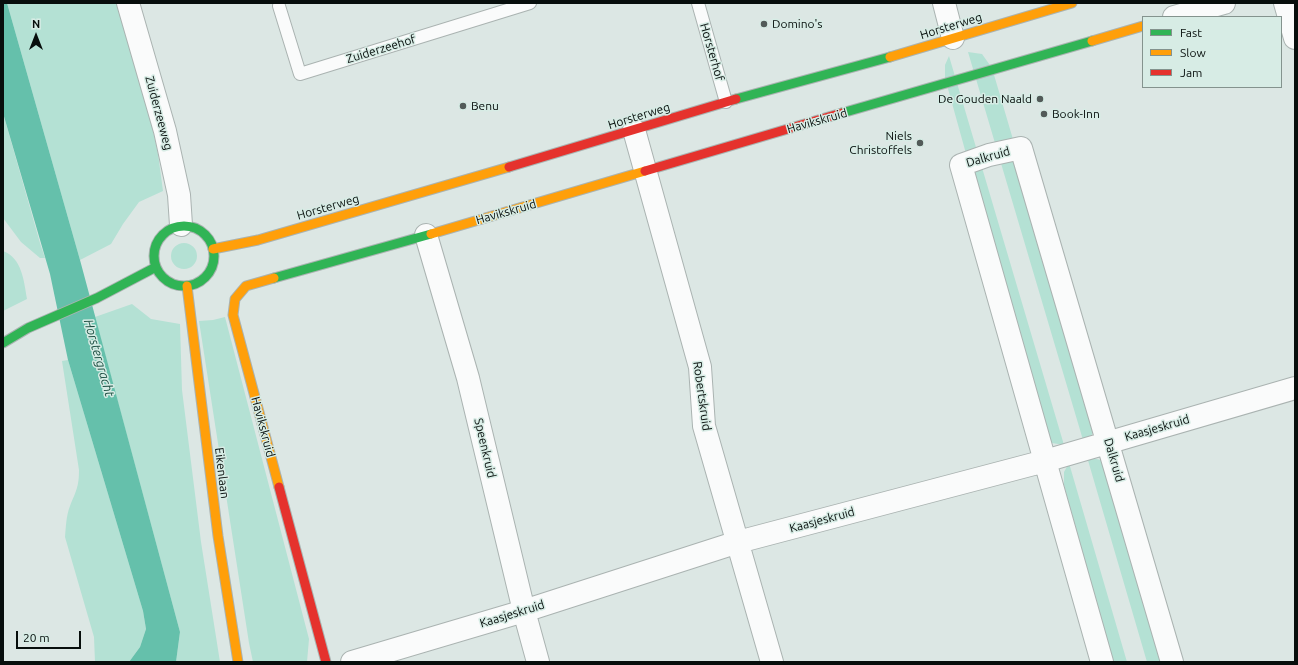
<!DOCTYPE html>
<style>
body{margin:0}
#map{position:relative;width:1298px;height:665px;overflow:hidden;background:#dce7e4;font-family:Ubuntu,sans-serif}
canvas{display:block}
.frame{position:absolute;inset:0;border:4px solid #070e0c;pointer-events:none}
.legend{position:absolute;left:1142px;top:16px;width:140px;height:72px;box-sizing:border-box;background:#d7ece5;border:1px solid #84938e;margin:0;padding:5px 7px;list-style:none;font-size:12px;color:#070e0c}
.legend li{display:flex;align-items:center;gap:8px;height:20px}
.legend b{width:20px;border:1px solid #84938e}
.north{position:absolute;left:16px;top:16px;width:40px;height:40px;-webkit-text-stroke:3px #d7ece5;paint-order:stroke;rotate:0deg;font-size:11px;font-weight:700;line-height:16px;text-align:center;color:#070e0c}
.north::after{content:'';display:block;margin:auto;width:14px;height:18px;background:#070e0c;clip-path:polygon(50% 0,100% 100%,50% 72%,0 100%)}
.scale{position:absolute;left:16px;top:631px;width:65px;height:18px;box-sizing:border-box;border:2px solid #070e0c;border-top:0;padding-left:5px;font-size:12px;line-height:14px;white-space:nowrap;color:#070e0c;-webkit-text-stroke:3px #d7ece5;paint-order:stroke}
</style>
<div id="map">
<canvas width="1298" height="665"></canvas>
<div class="frame"></div>
<ul class="legend">
<li><b style="height:5px;background:#30b455"></b>Fast</li>
<li><b style="height:5px;background:#ff9f0a"></b>Slow</li>
<li><b style="height:5px;background:#e5322d"></b>Jam</li>
</ul>
<div class="north">N</div>
<div class="scale">20 m</div>
</div>
<script>
const context = document.querySelector('canvas').getContext('2d');
context.lineJoin = 'round';
function fill(path, color) {
  context.fillStyle = color;
  context.fill(path, 'evenodd');
}
function stroke(path, color, width, dash) {
  context.strokeStyle = color;
  context.lineWidth = width;
  context.lineCap = dash ? 'butt' : 'round';
  context.setLineDash(dash || []);
  context.stroke(path);
}
function label(font, color, halo, rows, align = 'center') {
  context.font = font + ' Ubuntu,sans-serif';
  context.lineWidth = 3;
  context.setLineDash([]);
  context.textBaseline = 'middle';
  context.strokeStyle = halo;
  context.fillStyle = color;
  for (const [text, x, y, turn = 0] of rows) {
    context.save();
    context.translate(x, y);
    context.rotate((+turn || 0) * Math.PI / 180);
    context.textAlign = isNaN(turn) ? turn : align;
    if (halo) context.strokeText(text, 0, 0);
    context.fillText(text, 0, 0);
    context.restore();
  }
}
fill(new Path2D(`
 M7,3H117L147,103L158,154L163,191L139,202L123,224L111,244L80,260Z
 M968,52L982,54L992,68L1097,425L1091,436L1083,440Z
 M949,56L1064,445L1052,443L1043,431L945,78V65Z
 M3,113L40,243L45,258H40L21,242L3,218Z
 M171 256a13 13 0 1 1 26 0a13 13 0 1 1-26 0Z
 M3,251C22,258 24,281 27,299L3,311Z
 M132,304L151,319L180,324L182,390L201,542L220,662H176L180,632L95,317Z
 M225,317L309,639L307,662H253L249,643L199,321L213,320Z
 M68,360L143,611L146,629L140,647L129,662H95L94,637L65,537C66,527 66,516 70,506C76,491 79,487 79,470L62,361Z
 M1087,457L1101,460L1111,473L1166,662H1147Z
 M1069,463L1127,662H1113L1064,485V472Z`), '#b4e1d4');
fill(new Path2D(`
 M3,3H7L80,260L180,632L176,662H129L140,647L146,629L143,611L68,360L50,274L3,113Z`), '#65c0ab');
const lane = new Path2D(`
 M698,3L726,102
 M279,6L300,74L530,3`);
const street = new Path2D(`
 M128,3L165,131L179,195L181,225
 M944,3L953,38
 M1285,3L1295,38
 M1174,17L1224,3
 M634,130L700,367L704,426L772,662
 M426,235L468,378L524,611L538,662
 M352,662L524,611L738,542L1045,461L1295,388
 M1102,662L961,165L989,155L1021,148L1172,662`);
const fast = new Path2D(`
 M736,99L890,57
 M842,113L1092,41
 M154 256a30 30 0 1 1 60 0a30 30 0 1 1-60 0Z
 M274,278L431,234
 M3,343L28,328L97,298L156,267`);
const slow = new Path2D(`
 M1092,41L1143,26
 M890,57L1072,3
 M431,234L645,171
 M213,249L258,240L509,167
 M274,278L246,286L235,299L233,315L279,487
 M187,286L218,536L238,662`);
const jam = new Path2D(`
 M509,167L736,99
 M645,171L842,113
 M279,487L326,662`);
stroke(lane, '#aab3b1', 14);
stroke(street, '#aab3b1', 24);
stroke(fast, '#aab3b1', 11);
stroke(slow, '#aab3b1', 11);
stroke(jam, '#aab3b1', 11);
stroke(lane, '#fafbfb', 12);
stroke(street, '#fafbfb', 22);
stroke(fast, '#30b455', 9);
stroke(slow, '#ff9f0a', 9);
stroke(jam, '#e5322d', 9);
for (const [x, y, r, color] of [
 [764,24,4,"#525a58"],
 [1040,99,4,"#525a58"],
 [463,106,4,"#525a58"],
 [1044,114,4,"#525a58"],
 [920,143,4,"#525a58"]
]) {
  const dot = new Path2D();
  dot.arc(x, y, r, 0, 2 * Math.PI);
  context.fillStyle = color;
  context.fill(dot);
  stroke(dot, '#d7ece5', 1.5);
}
label('12px', '#070e0c', '#d7ece5', [
 ["Domino's",772,24],
 ["De Gouden Naald",1032,99,"right"],
 ["Benu",471,106],
 ["Book-Inn",1052,114],
 ["Niels",912,136,"right"],
 ["Christoffels",912,150,"right"]
], 'left');
label('12px', '#070e0c', '#d7ece5', [
 ["Horsterweg",951,26,-17],
 ["Zuiderzeehof",381,49,-17],
 ["Horsterhof",712,52,74],
 ["Zuiderzeeweg",159,113,75],
 ["Horsterweg",639,116,-17],
 ["Havikskruid",817,121,-16],
 ["Dalkruid",988,157,-16],
 ["Horsterweg",328,207,-16],
 ["Havikskruid",506,212,-16],
 ["Robertskruid",702,396,82],
 ["Havikskruid",263,427,75],
 ["Kaasjeskruid",1157,428,-16],
 ["Speenkruid",485,448,77],
 ["Dalkruid",1114,460,74],
 ["Eikenlaan",222,473,83],
 ["Kaasjeskruid",822,520,-15],
 ["Kaasjeskruid",512,614,-17]
]);
label('italic 13px', '#1f5144', '#d7ece5', [
 ["Horstergracht",99,358,74]
]);
</script>
